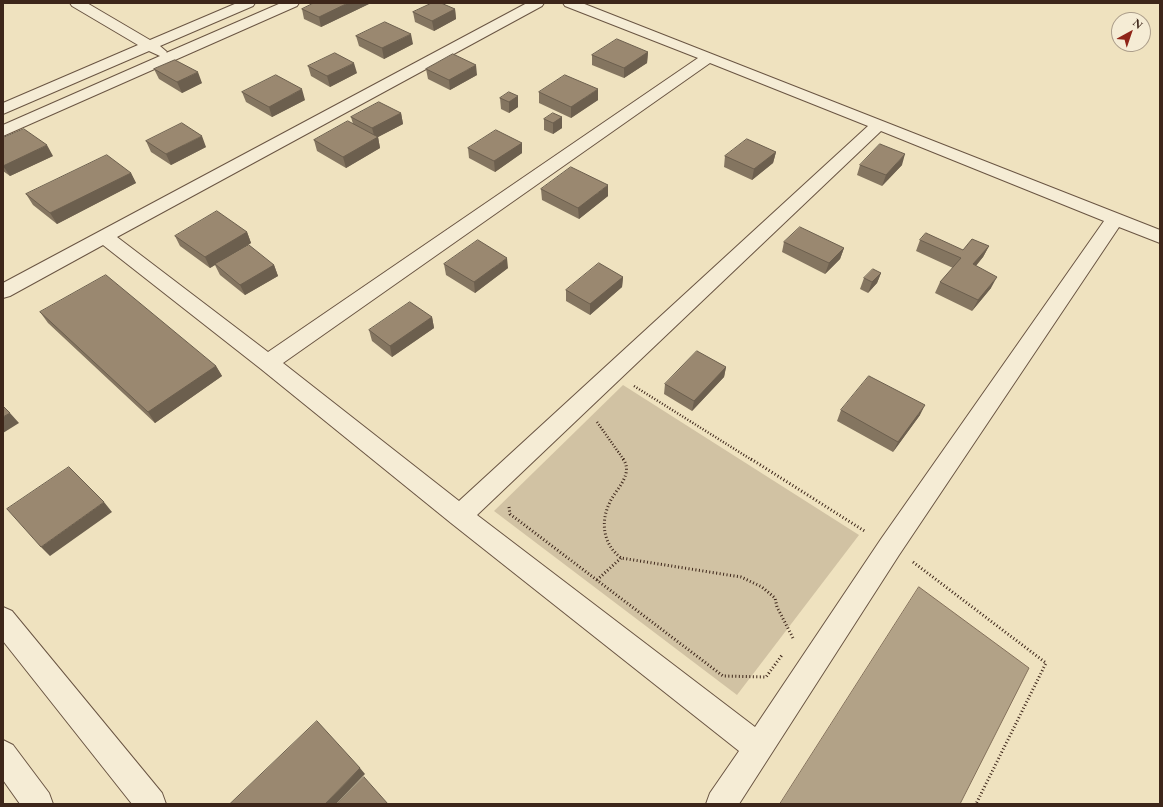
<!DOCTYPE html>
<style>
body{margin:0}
#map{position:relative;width:1163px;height:807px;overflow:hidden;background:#efe2bf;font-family:"EB Garamond",serif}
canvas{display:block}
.frame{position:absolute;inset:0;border:4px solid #3d261a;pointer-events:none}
.north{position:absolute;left:1111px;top:12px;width:40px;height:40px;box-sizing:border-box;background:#f5ecd5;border:1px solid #ab9d8a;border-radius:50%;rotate:40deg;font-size:11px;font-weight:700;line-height:16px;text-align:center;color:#3d261a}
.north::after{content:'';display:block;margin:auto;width:14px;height:18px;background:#8f2418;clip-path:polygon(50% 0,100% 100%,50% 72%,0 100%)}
</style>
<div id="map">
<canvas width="1163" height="807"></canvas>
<div class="frame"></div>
<div class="north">N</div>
</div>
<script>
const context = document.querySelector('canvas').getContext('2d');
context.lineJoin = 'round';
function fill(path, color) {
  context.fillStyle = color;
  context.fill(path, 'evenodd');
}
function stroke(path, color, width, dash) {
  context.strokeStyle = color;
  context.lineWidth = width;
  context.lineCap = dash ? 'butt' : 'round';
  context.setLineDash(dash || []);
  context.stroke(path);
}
fill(new Path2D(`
 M623,385L859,535L737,695L494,511Z`), '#d1c2a3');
const water = new Path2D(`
 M919,587L1029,668L960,804H780Z`);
fill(water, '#b2a287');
stroke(water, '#83705b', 1);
const street = new Path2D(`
 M70,3H87L150,40L237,3H255L253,6L160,46L167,52L166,53L281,3H299L297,6L3,136V125L160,56L149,51L3,114V103L138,45L72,6Z
 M527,3H544L542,6L117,237L268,352L698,58L565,6L563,3H582L1160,230V243L1119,227L899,555L739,804H706L710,793L739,751L451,523L261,369L103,245L10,296L3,298V283ZM710,63L868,126L459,501L283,363ZM881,131L1104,221L881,539L755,727L477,515Z
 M3,607L12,611L162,793L166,804H132L3,641Z
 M3,740L13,745L49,793L53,804H20L3,780Z`);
stroke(street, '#6a5543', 2);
stroke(new Path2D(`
 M634,386L752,460
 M597,422L624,460`), '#3d261a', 2.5, [1, 2]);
stroke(new Path2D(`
 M623,459C634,474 616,489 610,502C600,522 603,544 621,558L741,577L762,587L775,598L777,607L794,640
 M751,459L866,532
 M509,507L510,514L723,676L766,677L782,655
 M913,562L1046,663L976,804
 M597,580L621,558`), '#3d261a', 3, [1, 2.5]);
fill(street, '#f5ecd5');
fill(new Path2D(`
 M371,3L321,27L304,19L302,9Z
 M455,9L456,19L434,31L415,22L413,12Z
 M356,36L413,44L384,59L359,46Z
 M648,52L647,63L624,78L592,65V55Z
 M308,66L357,73L330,87L311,76Z
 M154,69L202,83L182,93L159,79Z
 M426,69L477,75L450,90L428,79Z
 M242,92L305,100L272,117L246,102Z
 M539,92L598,100L571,118L539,103Z
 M518,96V107L509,113L501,109L500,98Z
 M401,113L403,124L378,137L380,148L346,168L317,151L314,140L353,124L351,117Z
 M562,117V128L553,134L544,130V119Z
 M3,138L53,156L10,176L3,171Z
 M146,141L206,147L171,165L151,152Z
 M522,143V153L495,172L469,158L468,148Z
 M776,152L773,163L752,180L724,167L725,156Z
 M860,165H902L882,186L857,175Z
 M131,173L136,183L57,224L33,205L26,194Z
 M541,189L608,196L579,219L542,200Z
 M247,232L251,243L230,256L274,265L278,276L245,295L220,275L215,265L210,268L180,246L175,236Z
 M920,240L963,250L989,246L983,257L976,266L991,288L972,311L935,293L940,282L953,268L916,251Z
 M784,242L844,248L840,259L825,274L782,252Z
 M444,264L508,268L475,293L446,275Z
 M881,273L877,283L868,293L860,289L864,278Z
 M623,277L622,287L590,315L566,301V290Z
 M40,312L216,366L222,376L155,423L48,323Z
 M432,317L434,328L392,357L372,341L369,330Z
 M726,367L724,377L692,411L664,394L665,384Z
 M841,410L920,415L893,452L837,421Z`), '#847560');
fill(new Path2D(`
 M348,3H371L321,27L319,17Z
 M455,9L456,19L434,31L432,21Z
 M411,34L413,44L384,59L382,48Z
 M648,52L647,63L624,78V68Z
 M354,63L357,73L330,87L327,76Z
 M476,65L477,75L450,90L449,80Z
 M198,72L202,83L182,93L177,82Z
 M302,89L305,100L272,117L269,107Z
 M598,89V100L571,118V107Z
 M518,96V107L509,113V102Z
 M401,113L403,124L378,137L380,148L346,168L343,157L375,139L372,128Z
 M562,117V128L553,134V123Z
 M202,136L206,147L171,165L166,154Z
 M522,143V153L495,172L494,161Z
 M47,145L53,156L10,176L3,166Z
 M776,152L773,163L752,180L754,169Z
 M905,154L902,165L882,186L886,175Z
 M131,173L136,183L57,224L50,213Z
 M608,185V196L579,219L578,208Z
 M247,232L251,243L210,268L205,257Z
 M989,246L983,257L968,275L973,264Z
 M844,248L840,259L825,274L829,263Z
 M507,258L508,268L475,293L474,282Z
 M274,265L278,276L245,295L240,285Z
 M881,273L877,283L868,293L872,282Z
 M623,277L622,287L590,315V304Z
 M997,277L991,288L972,311L978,300Z
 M432,317L434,328L392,357L390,346Z
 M216,366L222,376L155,423L148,412Z
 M726,367L724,377L692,411L694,401Z
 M925,405L920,415L893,452L898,442Z
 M10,413L19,423L3,433V417Z
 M104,502L112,512L50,556L41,547Z
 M360,768L365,774L336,804H325Z`), '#6c5f4e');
const building = new Path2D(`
 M314,3H348L319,17L302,9Z
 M432,3H441L455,9L432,21L413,12Z
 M385,22L411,34L382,48L356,36Z
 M617,39L648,52L624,68L592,55Z
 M335,53L354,63L327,76L308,66Z
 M453,54L476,65L449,80L426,69Z
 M175,60L198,72L177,82L154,69Z
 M276,75L302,89L269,107L242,92Z
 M565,75L598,89L571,107L539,92Z
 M509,92L518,96L509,102L500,98Z
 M379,102L401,113L372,128L351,117Z
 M553,113L562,117L553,123L544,119Z
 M348,121L378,137L343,157L314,140Z
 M182,123L202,136L166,154L146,141Z
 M24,129L47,145L3,166V138Z
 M496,130L522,143L494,161L468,148Z
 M747,139L776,152L754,169L725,156Z
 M880,144L905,154L886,175L860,165Z
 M107,155L131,173L50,213L26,194Z
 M571,167L608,185L578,208L541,189Z
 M217,211L247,232L205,257L175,236Z
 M800,227L844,248L829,263L784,242Z
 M926,233L963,250L972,239L989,246L973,264L997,277L978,300L940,282L961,258L920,240Z
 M478,240L507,258L474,282L444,264Z
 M249,245L274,265L240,285L215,264Z
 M599,263L623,277L590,304L566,290Z
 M873,269L881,273L872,282L864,278Z
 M106,275L216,366L148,412L40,312Z
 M410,302L432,317L390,346L369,330Z
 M697,351L726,367L694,401L665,384Z
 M869,376L925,405L898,442L841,410Z
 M3,406L10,413L3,417Z
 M69,467L104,502L41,547L7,509Z
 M317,721L360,768L325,804H230Z
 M364,777L388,804H337Z`);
fill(building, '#9a8870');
stroke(building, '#6c5f4e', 1);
</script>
